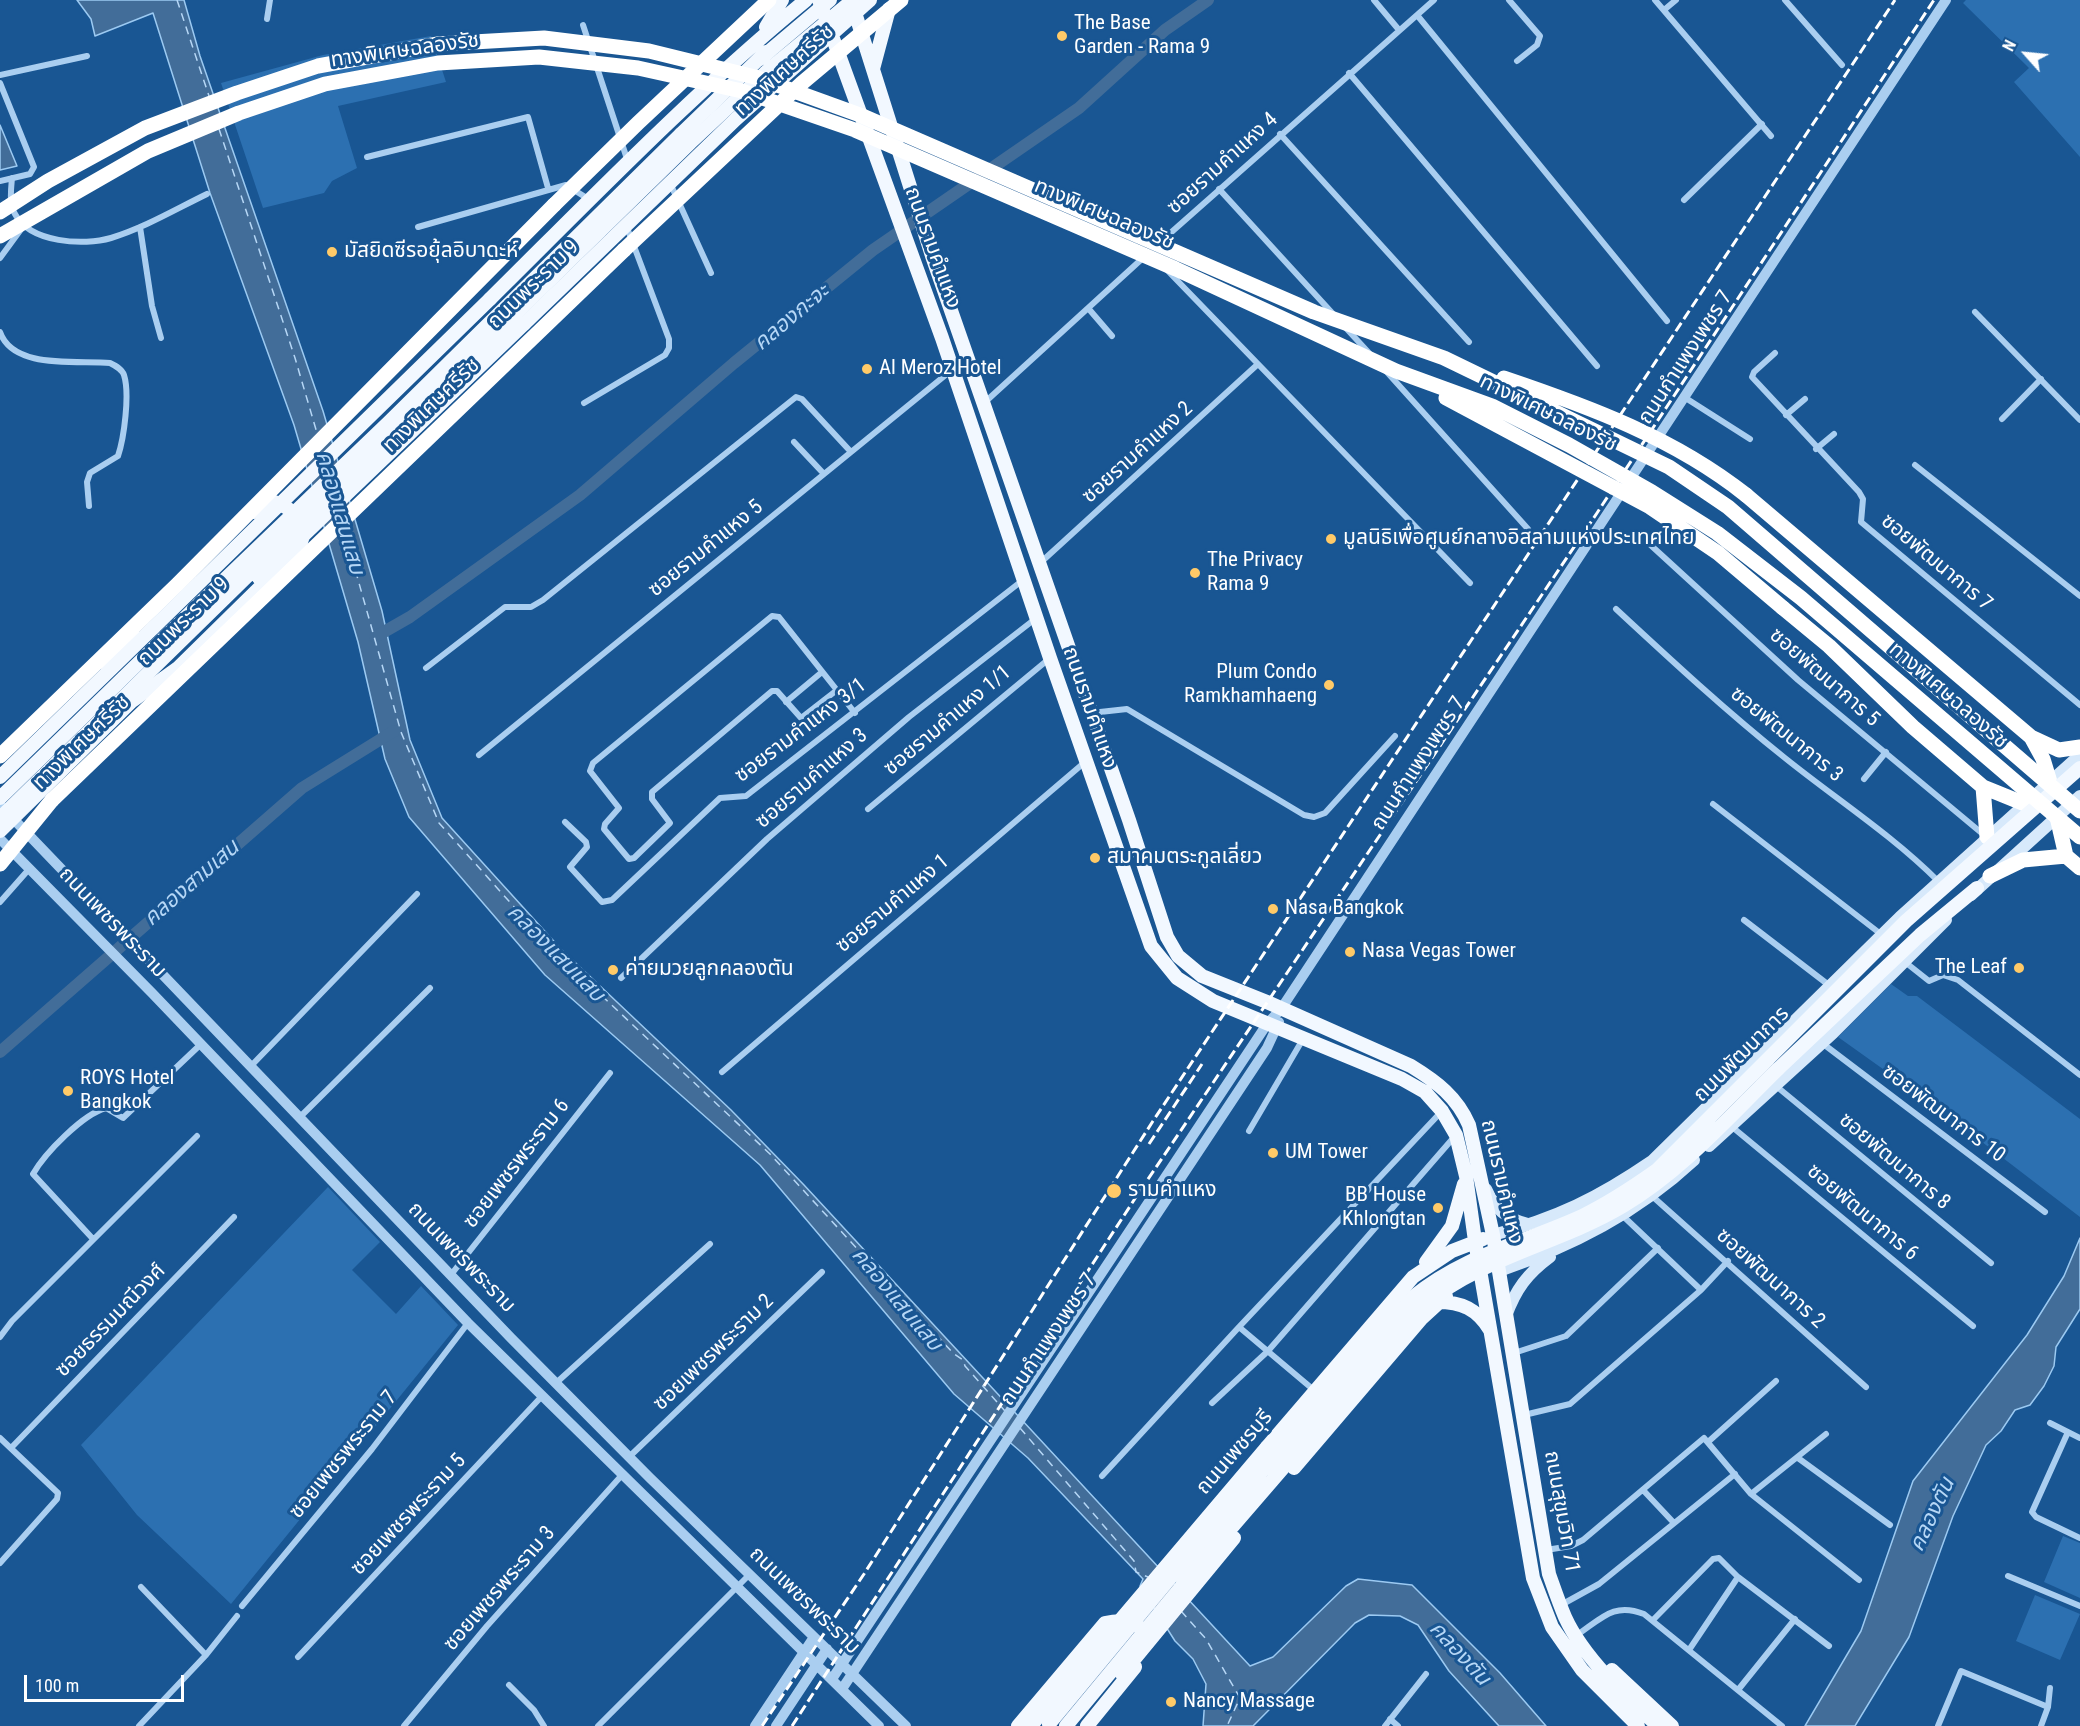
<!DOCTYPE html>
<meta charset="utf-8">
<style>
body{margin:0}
#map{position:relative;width:2080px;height:1726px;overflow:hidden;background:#195693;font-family:"Roboto Condensed",sans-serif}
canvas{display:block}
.north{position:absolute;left:1996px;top:24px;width:60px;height:60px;-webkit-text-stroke:4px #195693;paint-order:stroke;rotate:297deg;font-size:16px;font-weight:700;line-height:24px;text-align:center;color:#fff}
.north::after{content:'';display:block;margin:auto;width:21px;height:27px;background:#fff;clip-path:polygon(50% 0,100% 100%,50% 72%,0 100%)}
.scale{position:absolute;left:24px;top:1675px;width:160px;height:27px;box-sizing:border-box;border:3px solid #fff;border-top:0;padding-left:8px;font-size:18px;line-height:21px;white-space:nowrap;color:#fff;-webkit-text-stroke:4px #195693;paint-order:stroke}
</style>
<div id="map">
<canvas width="2080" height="1726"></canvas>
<div class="north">N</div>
<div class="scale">100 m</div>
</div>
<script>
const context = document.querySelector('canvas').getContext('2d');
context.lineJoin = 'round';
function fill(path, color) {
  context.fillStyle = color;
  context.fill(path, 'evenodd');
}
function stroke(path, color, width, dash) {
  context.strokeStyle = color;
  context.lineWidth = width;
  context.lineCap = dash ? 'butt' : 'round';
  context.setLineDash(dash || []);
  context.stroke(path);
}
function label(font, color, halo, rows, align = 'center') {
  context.font = font + ' "Roboto Condensed","Noto Sans Thai",sans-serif';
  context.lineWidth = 6;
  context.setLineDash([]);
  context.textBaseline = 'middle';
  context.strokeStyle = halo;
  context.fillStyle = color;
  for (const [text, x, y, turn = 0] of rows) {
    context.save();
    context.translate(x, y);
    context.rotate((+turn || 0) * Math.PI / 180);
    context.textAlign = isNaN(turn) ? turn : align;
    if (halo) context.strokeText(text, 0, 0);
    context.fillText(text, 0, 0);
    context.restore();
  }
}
fill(new Path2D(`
 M1966,0H2080V157L2014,82L2029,68L1963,3Z
 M431,36L446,82L338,106L357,168L332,181L324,193L263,208L221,83L323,55Z
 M1891,984L1908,996H1917L2080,1119V1217L1939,1109L1838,1037Z
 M328,1187L380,1242L352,1270L396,1314L421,1286L458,1325L231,1604L137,1515L81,1445Z
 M2063,1536L2080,1543V1598L2044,1582Z
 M2035,1595L2080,1614L2060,1660L2016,1641Z`), '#2c70b1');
const water = new Path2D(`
 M77,0H184L200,56L323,411L382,611L410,740L442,818L561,949L731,1110L804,1185L1250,1666L1273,1657L1346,1586L1358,1579L1412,1585L1500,1673L1546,1726H1499L1449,1671L1418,1625L1400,1616L1369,1615L1355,1623L1253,1726H1203L1206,1684L1193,1659L1175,1641L1140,1586L1143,1579L1028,1458L954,1394L760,1165L545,975L409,817L385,759L358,642L294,425L210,193L153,13L95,36L91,19Z
 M0,125L17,166L0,170Z
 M2080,1238V1309L2056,1347L2054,1366L2044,1386L2030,1405L2015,1410L2001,1431L1986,1445L1953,1516L1909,1637L1855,1726H1805L1861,1631L1913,1481L2027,1335L2064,1276Z`);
fill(water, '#426d99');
stroke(water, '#9ccaf2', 1.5);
stroke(new Path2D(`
 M375,637L410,617L580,495L734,363L873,250L1079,108L1165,30L1208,0
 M0,1052L302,788L394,731`), '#426d99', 12);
stroke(new Path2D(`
 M177,0L209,96
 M219,129L295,358L317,433
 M344,530L401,732L439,823L550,947L770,1154L953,1353L963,1360L965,1366L1005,1411
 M1020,1428L1134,1561L1136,1572L1148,1577
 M1181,1611L1206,1639L1240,1698L1227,1726`), '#b6d7f6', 1.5, [8, 6]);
stroke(new Path2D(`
 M1374,0L1399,30
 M1509,0L1540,36L1537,45L1517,61
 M1655,0L1771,136
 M1785,0L1842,65
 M1664,10L1676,0
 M1417,15L1667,321
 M267,19L270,0
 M583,25L628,162
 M1349,73L1597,366
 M0,75L87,56
 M0,83L34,167L30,174L0,181
 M1280,134L1469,342
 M367,157L528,117L548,188
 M12,178C11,190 9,203 15,214C30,243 84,246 111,238C144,228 176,209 207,194
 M670,183L711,273
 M1219,189L1334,315
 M1684,200L1762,124
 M140,227L152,306L161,338
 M418,227L566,185L590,200
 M1158,244L1434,0
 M0,258L22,228
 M1168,271L1470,583
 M1088,308L1112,336
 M1975,312L2080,420
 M1345,327L1369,353
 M0,332C13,370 78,360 110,363C116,366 122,369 124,375C130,394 124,438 118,456L90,473L87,482L89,506
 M1775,353L1754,372L1752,377L1859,492L1863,499L1861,522L2080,705
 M1386,371L1528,529
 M1684,397L1750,439
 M584,403L665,355L669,348V339L626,225
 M984,403L1144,257
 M1786,415L1805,399
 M2002,419L2041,379
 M794,442L824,474
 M1816,449L1834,434
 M1915,465L2080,596
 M1644,539L1798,680L1984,835
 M1039,564L1258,364
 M1616,609C1671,660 1726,711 1785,758C1836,799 1892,835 1938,881
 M426,668L505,607H531L543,600L796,397L802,399L851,452
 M837,690L801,718L777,691H772L652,792V799L670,823L634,858L629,859L604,829L605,824L619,808L590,771L593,763L772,616L779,617L855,713
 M786,702L822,672
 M1091,713L1127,709L1304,815L1314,817L1325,813L1395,736
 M479,755L953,369
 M1864,779L1886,752
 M1713,804L1882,935
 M868,809L1050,658
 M565,822L586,842L587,847L570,867L602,902L612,900L720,798L746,796L1023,580
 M0,902L30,868
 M1744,920L1830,986
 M1905,962L1929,981L1943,975L1958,980L2080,1075
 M621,978L767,839L909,717L1035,619
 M1822,1043L2045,1212
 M250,1067L417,894
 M722,1072L1085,762
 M1776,1086L1991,1263
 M299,1118L430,988
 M1731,1126L1973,1326
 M1249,1131L1303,1039
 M1652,1196L1866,1387
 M1623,1216L1701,1290
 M93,1239L33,1174C45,1153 83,1114 106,1108L123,1118L200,1045
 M450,1276L610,1073
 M0,1337L12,1321L197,1136
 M1514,1353L1566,1336L1658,1248
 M556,1383L710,1244
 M1315,1391L1239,1327L1442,1111
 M1212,1403L1268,1351L1455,1136
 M1524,1415L1570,1404L1701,1290L1728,1261
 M2050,1423L2080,1438
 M2068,1432L2032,1512L2036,1517L2080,1538
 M0,1438L58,1493L57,1499L0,1563
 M1708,1442L1776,1381
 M11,1448L234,1217
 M629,1457L822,1272
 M1798,1458L1890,1525
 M1102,1476L1239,1327
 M1643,1490L1674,1523
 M1751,1494L1826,1434
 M1546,1550L1571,1546L1583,1540L1704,1438L1751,1494L1859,1580
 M2008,1576L2080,1606
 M141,1587L206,1655
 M1561,1605L1599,1584L1735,1474
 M242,1606L372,1449L468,1323
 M1653,1620L1713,1559L1719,1558L1738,1577
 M1577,1635C1602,1618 1614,1602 1644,1614L1782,1726
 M1689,1650L1738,1577L1829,1646
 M298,1657L543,1395
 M509,1685L534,1710L544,1726
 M1738,1690L1795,1619
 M1390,1719L1398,1726
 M139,1726L206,1655L237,1616
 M404,1726L487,1626L622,1475
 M598,1726L749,1575
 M1385,1726L1426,1674
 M1938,1726L1961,1671L2048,1707
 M2041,1726L2048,1707L2050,1688`), '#aacef0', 6);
stroke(new Path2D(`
 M0,805L511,1338L650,1478L906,1726
 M0,839L152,993L468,1323L879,1726
 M832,1679L1267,1024L1281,1009L1946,0
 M842,1689L1267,1048L1279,1022
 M755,1726L814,1637
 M776,1726L827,1649`), '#aacef0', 10);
stroke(new Path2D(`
 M1971,895L2080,796
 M1709,1146L1833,1033L1946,920
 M1486,1189C1495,1209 1506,1219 1528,1224
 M1493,1235C1557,1218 1598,1198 1652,1161L1900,917L2080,755
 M1499,1271C1572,1246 1637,1213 1694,1160
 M1506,1316C1516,1289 1527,1274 1550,1257`), '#d7e9fb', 12);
stroke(new Path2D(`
 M819,0L942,338L1050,658L1151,946L1177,978L1213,1001L1402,1079L1425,1092L1442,1111L1456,1135L1466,1176L1475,1241L1533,1578L1552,1627L1582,1670L1638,1726
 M851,0L932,256L1129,820L1167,937L1178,956L1202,976L1267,1002L1411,1066C1437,1082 1457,1097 1469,1125L1493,1235L1549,1574C1554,1588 1559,1603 1565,1617C1583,1657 1626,1697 1658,1726
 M766,27L782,0
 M873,69L889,9
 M681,134L766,52
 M490,299C593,197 694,92 806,0
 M524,324L736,119L870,0
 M107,672L132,633
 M132,701L178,668L299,549L305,529C297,514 289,507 272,501L254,512
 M0,777L153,628
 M0,798L199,604
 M0,831L139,694
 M1778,1069L1920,935L1977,888
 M1426,1262L1452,1226L1464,1184
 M1437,1302C1462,1302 1477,1309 1490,1330
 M1267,1447L1413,1277L1452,1251L1483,1239
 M1294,1468L1422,1318L1446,1296
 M1180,1576L1260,1483
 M1612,1670L1672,1726
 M1018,1726L1105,1623C1123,1619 1144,1620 1147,1643
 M1031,1726L1039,1716
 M1087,1726L1135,1667`), '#f2f8ff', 14);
stroke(new Path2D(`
 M1746,495L2031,737L2059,750L2080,747
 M1783,608L1829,646L1913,727L1983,787L2025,804
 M2031,737L2043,759L2050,782
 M0,756L178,584L554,205
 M1983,787L1987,837
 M52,800L624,250
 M2057,817L2066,856L2080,868
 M1990,876L2023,860L2066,856`), '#fff', 15);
stroke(new Path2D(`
 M1149,1144L1202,1064
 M762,1726L864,1574L1153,1121L1895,0
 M792,1726L1136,1197L1597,513L1934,0`), '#fff', 3, [10, 4.5]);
stroke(new Path2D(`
 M760,59L830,0
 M259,578L524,324
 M199,604L389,422L681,134
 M153,628L490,299
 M0,818L690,143L765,73L853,0
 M1122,1674L1234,1538
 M1039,1716L1267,1447
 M1049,1724L1190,1554L1413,1297C1464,1255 1523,1243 1582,1216C1609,1203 1633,1187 1657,1170L1906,921L2080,768
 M1066,1726L1201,1563L1423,1306C1482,1257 1559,1244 1623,1206C1682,1171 1729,1117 1778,1069`), '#f2f8ff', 14);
stroke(new Path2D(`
 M554,205L638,123L769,0
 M0,212L48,181L145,128L237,93L318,66L438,44L544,38L649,51L755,77L860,115L1314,312L1444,358L1669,467L1728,507L2080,811
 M0,236L148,151L239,113L325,84L438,63L539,57L638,68L742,91L855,130L1176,269L1396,371L1492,406L1569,445L1652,492L1717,533L1801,598L2080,837
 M624,250L802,83L901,0
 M1504,378C1590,407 1674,438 1746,495
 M1446,398L1650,507L1718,553L1783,608
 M0,864L52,800`), '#fff', 15);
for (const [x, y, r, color] of [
 [1062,36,6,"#ffca68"],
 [332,252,6,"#ffca68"],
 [867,369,6,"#ffca68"],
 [1331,539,6,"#ffca68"],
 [1195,573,6,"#ffca68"],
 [1329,685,6,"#ffca68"],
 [1095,858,6,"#ffca68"],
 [1273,909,6,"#ffca68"],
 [1350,952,6,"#ffca68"],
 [2019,968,6,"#ffca68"],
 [613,970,6,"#ffca68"],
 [68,1091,6,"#ffca68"],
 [1273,1153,6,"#ffca68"],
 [1114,1191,8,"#ffca68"],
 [1438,1208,6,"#ffca68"],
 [1171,1702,6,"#ffca68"]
]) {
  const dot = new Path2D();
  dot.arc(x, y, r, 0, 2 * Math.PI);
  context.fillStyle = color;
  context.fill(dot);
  stroke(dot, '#195693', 2);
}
label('21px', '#fff', '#195693', [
 ["The Base",1074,24],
 ["Garden - Rama 9",1074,48],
 ["มัสยิดซีรอยุ้ลอิบาดะห์",344,252],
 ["Al Meroz Hotel",879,369],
 ["มูลนิธิเพื่อศูนย์กลางอิสลามแห่งประเทศไทย",1343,539],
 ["The Privacy",1207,561],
 ["Rama 9",1207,585],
 ["Plum Condo",1317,673,"right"],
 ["Ramkhamhaeng",1317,697,"right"],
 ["สมาคมตระกูลเลี่ยว",1107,858],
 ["Nasa Bangkok",1285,909],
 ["Nasa Vegas Tower",1362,952],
 ["The Leaf",2007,968,"right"],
 ["ค่ายมวยลูกคลองตัน",625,970],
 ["ROYS Hotel",80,1079],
 ["Bangkok",80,1103],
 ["UM Tower",1285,1153],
 ["รามคำแหง",1128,1191],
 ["BB House",1426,1196,"right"],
 ["Khlongtan",1426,1220,"right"],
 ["Nancy Massage",1183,1702]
], 'left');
label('21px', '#fff', '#195693', [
 ["ทางพิเศษฉลองรัช",405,51,-8],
 ["ทางพิเศษศรีรัช",785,71,-42],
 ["ซอยรามคำแหง 4",1223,164,-42],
 ["ทางพิเศษฉลองรัช",1104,215,23],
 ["ถนนรามคำแหง",932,248,70],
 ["ถนนพระราม 9",534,285,-44],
 ["ถนนกำแพงเพชร 7",1686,358,-57],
 ["ทางพิเศษศรีรัช",432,406,-44],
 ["ทางพิเศษฉลองรัช",1548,414,26],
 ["ซอยรามคำแหง 2",1138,453,-42],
 ["ซอยรามคำแหง 5",706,549,-39],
 ["ซอยพัฒนาการ 7",1936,563,40],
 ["ถนนพระราม 9",184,622,-44],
 ["ซอยพัฒนาการ 5",1824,678,41],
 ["ทางพิเศษฉลองรัช",1948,696,41],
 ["ถนนรามคำแหง",1089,708,71],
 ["ซอยรามคำแหง 1/1",948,721,-40],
 ["ซอยรามคำแหง 3/1",801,731,-37],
 ["ซอยพัฒนาการ 3",1786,735,39],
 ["ทางพิเศษศรีรัช",82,743,-44],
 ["ถนนกำแพงเพชร 7",1419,764,-57],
 ["ซอยรามคำแหง 3",812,779,-41],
 ["ซอยรามคำแหง 1",893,904,-40],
 ["ถนนเพชรพระราม",112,923,46],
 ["ถนนพัฒนาการ",1742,1055,-45],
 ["ซอยพัฒนาการ 10",1943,1114,37],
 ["ซอยพัฒนาการ 8",1894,1162,40],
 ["ซอยเพชรพระราม 6",517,1164,-52],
 ["ถนนรามคำแหง",1501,1182,77],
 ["ซอยพัฒนาการ 6",1862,1213,40],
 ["ถนนเพชรพระราม",461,1258,46],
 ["ซอยพัฒนาการ 2",1770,1279,42],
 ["ซอยธรรมมณีวงศ์",111,1321,-46],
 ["ถนนกำแพงเพชร 7",1049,1340,-56],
 ["ซอยเพชรพระราม 2",714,1353,-44],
 ["ถนนเพชรบุรี",1235,1453,-49],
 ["ซอยเพชรพระราม 7",344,1455,-51],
 ["ถนนสุขุมวิท 71",1561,1512,80],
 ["ซอยเพชรพระราม 5",409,1515,-47],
 ["ซอยเพชรพระราม 3",500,1589,-49],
 ["ถนนเพชรพระราม",804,1601,44]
]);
label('italic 22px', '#b6d7f6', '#195693', [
 ["คลองกะจะ",792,318,-40],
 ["คลองแสนแสบ",339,513,74],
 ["คลองสามเสน",192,884,-41],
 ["คลองแสนแสบ",555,954,45],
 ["คลองแสนแสบ",896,1300,50],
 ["คลองตัน",1933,1515,-65],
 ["คลองตัน",1459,1654,47]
]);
</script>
